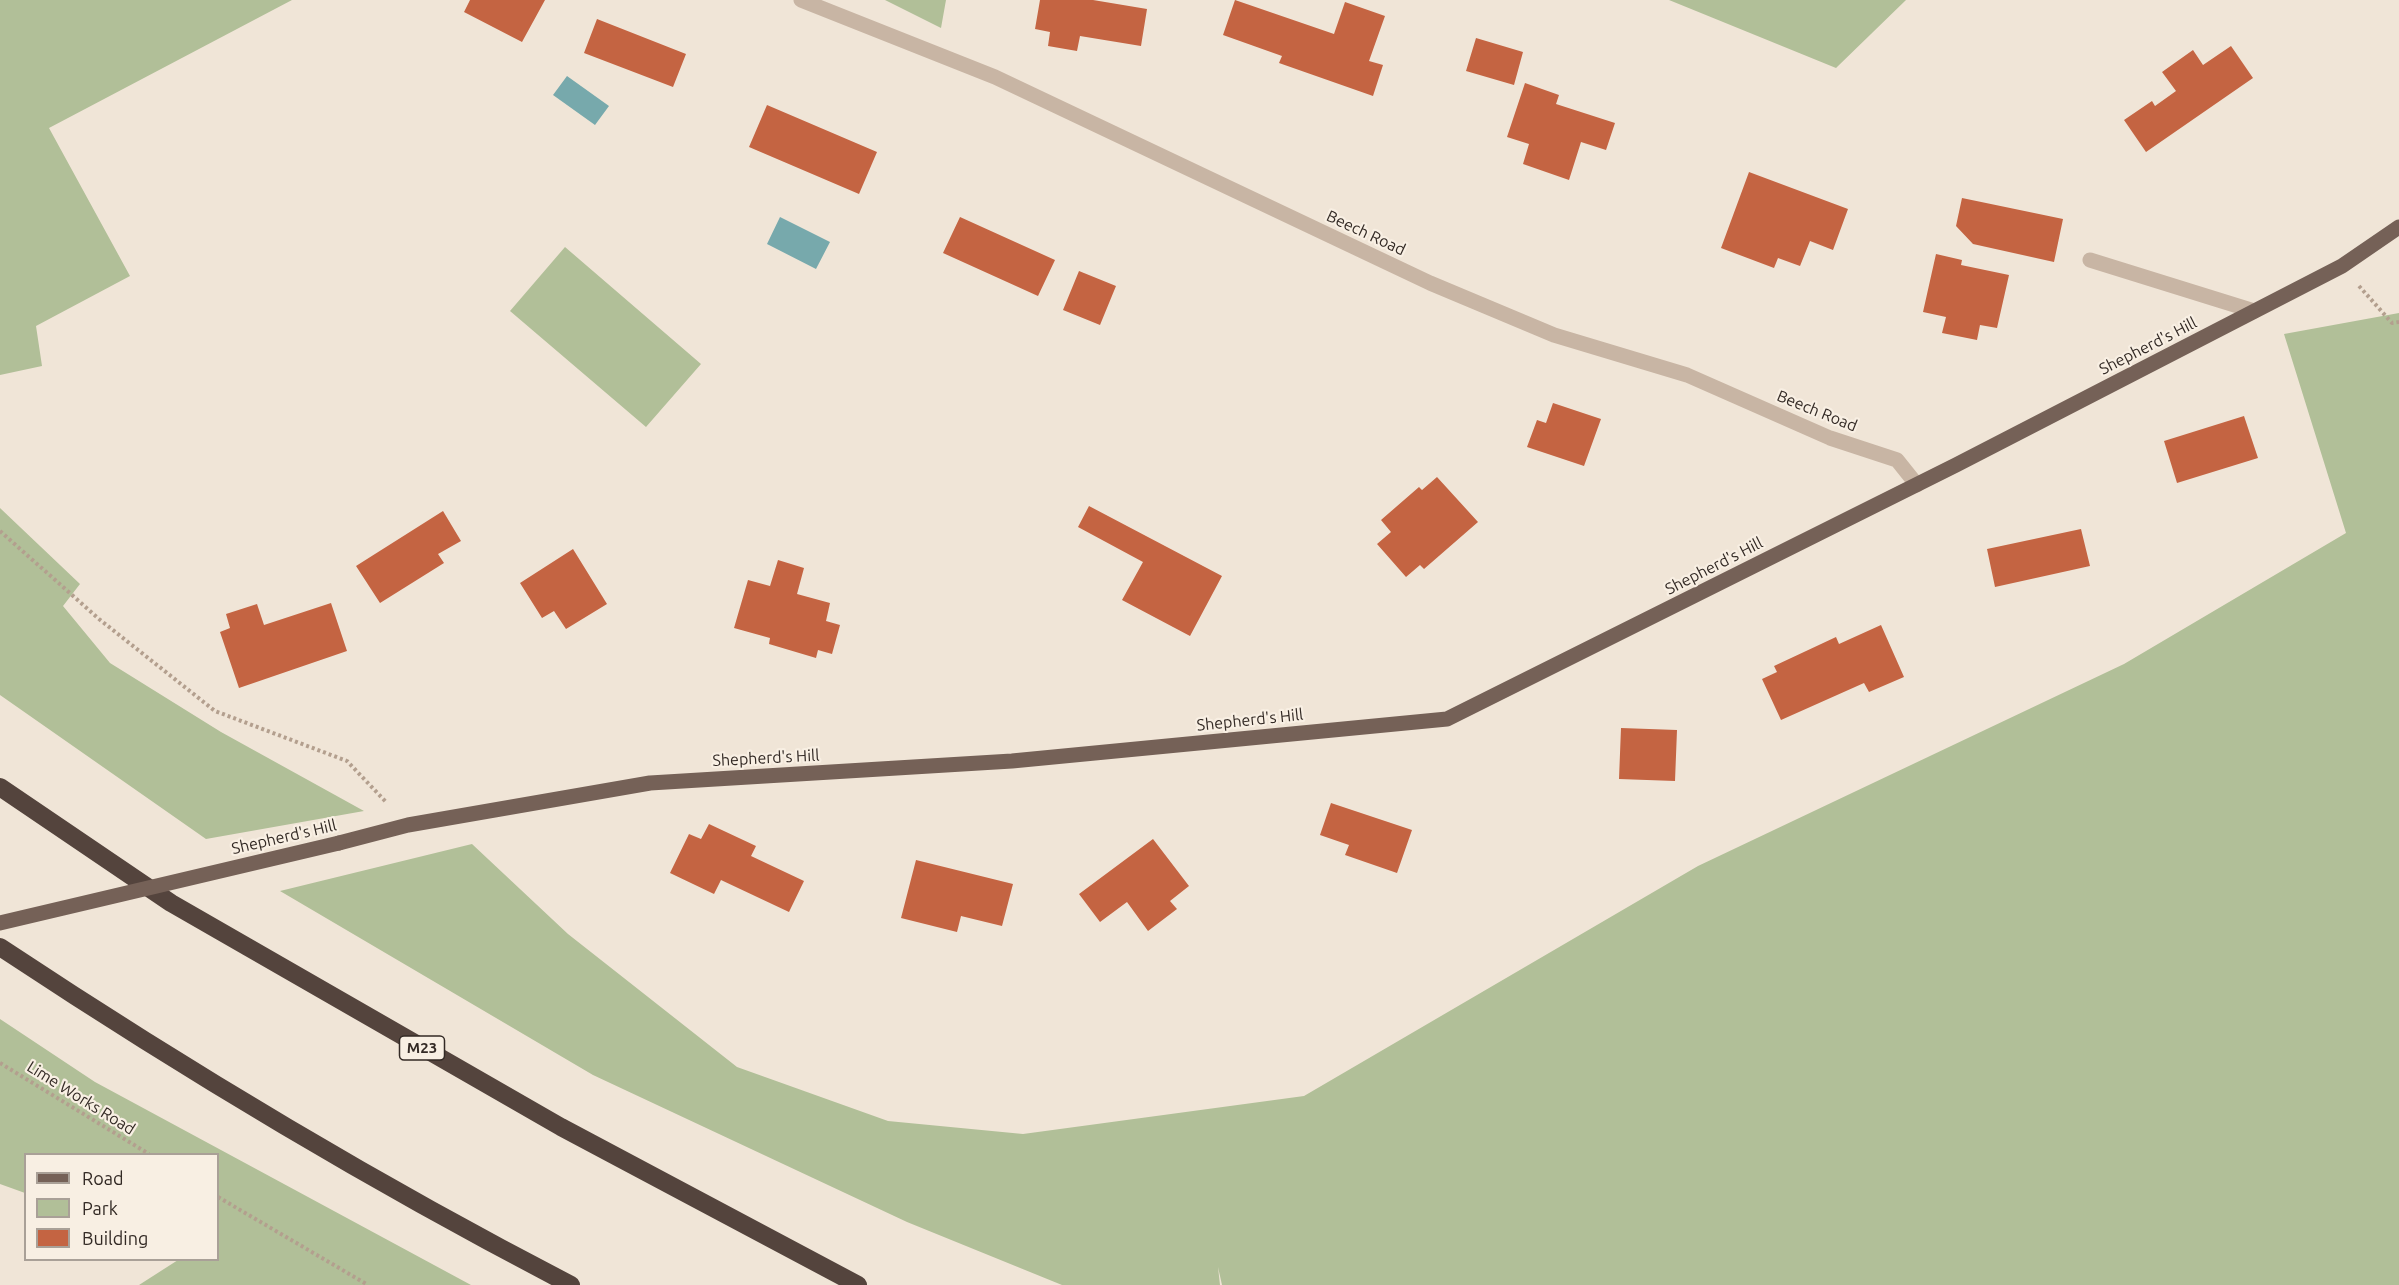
<!DOCTYPE html>
<style>
body{margin:0}
#map{position:relative;width:2399px;height:1285px;overflow:hidden;background:#f0e5d7;font-family:Ubuntu,sans-serif}
canvas{display:block}
.legend{position:absolute;left:24px;top:1153px;width:195px;height:108px;box-sizing:border-box;background:#f8efe3;border:2px solid #a9a097;margin:0;padding:8px 10px;list-style:none;font-size:18px;color:#332a25}
.legend li{display:flex;align-items:center;gap:12px;height:30px}
.legend b{width:30px;border:2px solid #a9a097}
</style>
<div id="map">
<canvas width="2399" height="1285"></canvas>
<ul class="legend">
<li><b style="height:8px;background:#756157"></b>Road</li>
<li><b style="height:16px;background:#b1bf98"></b>Park</li>
<li><b style="height:16px;background:#c46442"></b>Building</li>
</ul>
</div>
<script>
const context = document.querySelector('canvas').getContext('2d');
context.lineJoin = 'round';
function fill(path, color) {
  context.fillStyle = color;
  context.fill(path, 'evenodd');
}
function stroke(path, color, width, dash) {
  context.strokeStyle = color;
  context.lineWidth = width;
  context.lineCap = dash ? 'butt' : 'round';
  context.setLineDash(dash || []);
  context.stroke(path);
}
function label(font, color, halo, rows, align = 'center') {
  context.font = font + ' Ubuntu,sans-serif';
  context.lineWidth = 4.5;
  context.setLineDash([]);
  context.textBaseline = 'middle';
  context.strokeStyle = halo;
  context.fillStyle = color;
  for (const [text, x, y, turn = 0] of rows) {
    context.save();
    context.translate(x, y);
    context.rotate((+turn || 0) * Math.PI / 180);
    context.textAlign = isNaN(turn) ? turn : align;
    if (halo) context.strokeText(text, 0, 0);
    context.fillText(text, 0, 0);
    context.restore();
  }
}
fill(new Path2D(`
 M0,0H292L49,128L130,276L36,326L42,366L0,375Z
 M885,0H946L941,28Z
 M1669,0H1906L1836,68Z
 M565,247L701,364L646,427L510,311Z
 M2399,313V1285H1222L1218,1267L1220,1285H1062L907,1222L593,1075L280,891L472,844L568,934L737,1067L888,1121L1023,1134L1304,1096L1698,866L2124,664L2346,533L2284,334Z
 M0,508L80,584L63,606L110,663L221,732L364,811L206,839L0,695Z
 M0,1019L95,1082L471,1285H139L178,1260H218V1154H26L25,1193L0,1184Z`), '#b1bf98');
fill(new Path2D(`
 M567,76L609,106L595,125L553,95Z
 M780,217L830,242L816,269L767,244Z`), '#77a9ac');
fill(new Path2D(`
 M470,0H545L522,42L464,12Z
 M1040,0H1093L1147,9L1141,46L1080,36L1077,51L1048,46L1050,32L1035,29Z
 M1235,0L1334,34L1345,2L1385,16L1369,61L1383,65L1373,96L1279,63L1282,56L1223,35Z
 M597,19L686,54L673,87L584,53Z
 M1476,38L1523,52L1514,85L1466,71Z
 M2231,46L2253,78L2146,152L2124,120L2152,101L2155,106L2176,91L2162,72L2193,50L2203,65Z
 M1525,83L1559,95L1556,104L1615,123L1606,150L1581,142L1569,180L1523,164L1529,144L1507,137Z
 M767,105L877,152L859,194L749,147Z
 M1749,172L1848,209L1833,250L1810,241L1800,266L1778,258L1774,268L1721,248Z
 M1962,198L2063,219L2054,262L1973,244L1956,226Z
 M960,217L1055,260L1038,296L943,253Z
 M1936,254L1962,260L1961,265L2009,275L1997,328L1980,325L1977,340L1942,333L1946,317L1923,312Z
 M1079,271L1116,286L1100,325L1063,310Z
 M1553,403L1601,419L1584,466L1527,447L1537,420L1546,423Z
 M2244,416L2258,458L2177,483L2164,441Z
 M1437,477L1478,522L1424,569L1420,565L1406,577L1377,544L1391,532L1381,520L1419,487L1422,490Z
 M1089,506L1222,576L1190,636L1122,600L1143,562L1078,527Z
 M443,511L461,541L438,554L444,563L380,603L356,566Z
 M2081,529L2090,566L1995,587L1987,549Z
 M573,549L607,604L566,629L554,611L542,618L520,583Z
 M778,560L804,568L797,594L830,603L826,621L840,625L832,654L818,650L816,658L769,644L770,638L734,628L748,580L770,586Z
 M331,603L347,651L239,688L220,632L230,628L226,614L257,604L264,625Z
 M1881,625L1904,677L1869,692L1864,683L1781,720L1762,679L1777,672L1774,666L1836,637L1839,644Z
 M1621,728L1677,730L1675,781L1619,779Z
 M1331,803L1412,830L1397,873L1345,855L1349,845L1320,835Z
 M709,824L756,846L751,856L804,881L789,912L721,880L714,894L670,873L689,834L701,839Z
 M1153,839L1189,886L1170,901L1177,909L1148,931L1127,902L1100,922L1079,894Z
 M916,860L1013,884L1002,926L961,916L957,932L901,918Z`), '#c46442');
stroke(new Path2D(`
 M2359,286L2392,323L2399,322
 M0,531L99,619L215,711L347,761L386,802
 M0,1063L149,1154
 M218,1197L368,1285`), '#b39f8e', 4, [3, 3]);
stroke(new Path2D(`
 M801,0L995,77L1430,283L1554,335L1687,375L1830,438L1897,460L1917,485
 M2090,260L2254,311`), '#c8b5a4', 15);
stroke(new Path2D(`
 M339,843L408,825L650,783L1012,761L1447,719L1956,465L2342,266L2399,227`), '#756157', 15);
stroke(new Path2D(`
 M0,787L171,903L561,1127L858,1285
 M0,947C184,1069 374,1183 571,1285`), '#54443d', 18);
stroke(new Path2D(`
 M0,923L339,843`), '#756157', 15);
for (const [x, y, w] of [
 [422,1048,45]
]) {
  const box = new Path2D();
  box.roundRect(x - w / 2, y - 12, w, 24, 4.5);
  context.fillStyle = '#f8efe3';
  context.fill(box);
  stroke(box, '#332a25', 1.5);
}
label('bold 15px', '#332a25', null, [
 ["M23",422,1048]
]);
label('16px', '#332a25', '#f8efe3', [
 ["Beech Road",1366,233,25],
 ["Shepherd's Hill",2148,346,-27],
 ["Beech Road",1817,411,22],
 ["Shepherd's Hill",1714,566,-27],
 ["Shepherd's Hill",1250,720,-6],
 ["Shepherd's Hill",766,758,-3],
 ["Shepherd's Hill",284,837,-13],
 ["Lime Works Road",81,1098,32]
]);
</script>
